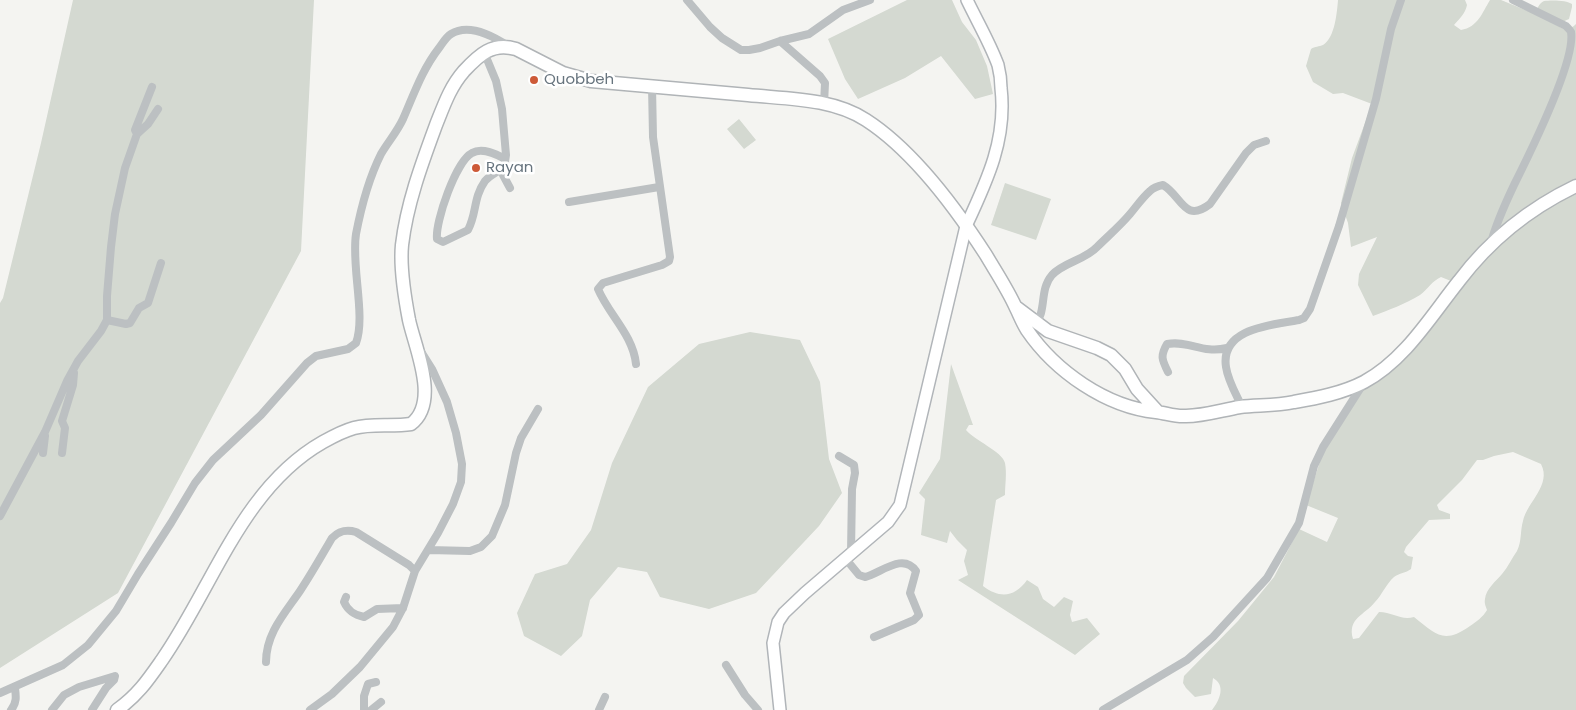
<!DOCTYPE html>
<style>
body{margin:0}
canvas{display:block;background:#f4f4f1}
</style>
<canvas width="1576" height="710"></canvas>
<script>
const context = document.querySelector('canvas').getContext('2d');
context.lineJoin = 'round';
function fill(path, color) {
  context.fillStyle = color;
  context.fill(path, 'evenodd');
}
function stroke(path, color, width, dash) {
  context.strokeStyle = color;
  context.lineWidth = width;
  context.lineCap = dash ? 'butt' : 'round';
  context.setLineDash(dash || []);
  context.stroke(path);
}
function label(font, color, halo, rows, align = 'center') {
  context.font = font + ' Poppins,sans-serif';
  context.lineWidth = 5;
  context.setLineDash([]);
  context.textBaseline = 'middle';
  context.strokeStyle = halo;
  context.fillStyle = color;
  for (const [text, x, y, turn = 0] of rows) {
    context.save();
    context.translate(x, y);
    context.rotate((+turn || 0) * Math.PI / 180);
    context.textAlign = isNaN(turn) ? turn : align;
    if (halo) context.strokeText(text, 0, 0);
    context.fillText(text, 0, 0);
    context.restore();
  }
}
fill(new Path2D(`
 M73,0H314L301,251L118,593L0,668V303L3,298L41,143Z
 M907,0H952L962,22L976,40L987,66L993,94L975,99L941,56L905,78L858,99L845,79L828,39Z
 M1338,0H1465L1467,5C1465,14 1460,18 1454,25L1461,30C1478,27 1482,13 1490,0H1501L1535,14C1537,9 1539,3 1544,1C1551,0 1567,0 1572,4V7L1569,19L1558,24L1561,28C1568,29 1571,29 1576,24V710H1212C1220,700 1226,685 1213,678L1211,694L1195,697L1186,688L1183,683L1184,676L1238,621L1274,577L1299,529L1327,542L1338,518L1306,505L1324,449L1362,388L1456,283L1441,277C1432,281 1428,289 1420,295C1405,304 1389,310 1373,316L1358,285L1359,274L1377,237L1351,247L1348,223L1341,203L1352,158L1372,104L1343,93L1333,94L1313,82L1306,66L1311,49C1315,46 1319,47 1323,45C1335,38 1337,12 1338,0ZM1513,452L1541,464C1552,485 1527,502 1523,521C1520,531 1522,541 1517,551C1512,558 1508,567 1502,574C1496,581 1486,589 1485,599C1484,603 1486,607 1487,610C1483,617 1476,622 1470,626C1443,645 1436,634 1414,617C1401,621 1393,612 1379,612L1359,638L1353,639C1347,618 1365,615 1375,602C1382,595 1386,584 1394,577C1399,573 1406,573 1411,569L1413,557L1408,556L1404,552L1406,547L1429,520L1450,519V514L1439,510L1437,505L1462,480L1477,460H1483L1494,456Z
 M739,119L756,140L744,149L727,129Z
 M1005,183L1051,199L1036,240L991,225Z
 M750,332L800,340L820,382L829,459L842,493L819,526L756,593L709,609L660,597L647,572L618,567L590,600L582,636L561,656L524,636L517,613L535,574L567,564L591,530L612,463L648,387L699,344Z
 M951,364L973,425H969L966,430C975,441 1002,451 1005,463C1007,473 1005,486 1005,495L996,500L983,586C1000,599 1015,597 1027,580L1038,587L1043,599L1054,607L1064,597L1073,601L1070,615L1072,622L1087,618L1100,634L1075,655L958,580L968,575L964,561L967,550L957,540L950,531L947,543L921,535L925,499L919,493L940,459Z`), '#d4d9d1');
const secondary = new Path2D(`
 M780,710L773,643L778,622L784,613L805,593L888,522L900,505L966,226C987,181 1007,139 1001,88C1001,80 1000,73 998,65C990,43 977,21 967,0`);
const primary = new Path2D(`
 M1016,307L1048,331L1097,348L1111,355L1125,369L1137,389L1158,412
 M117,710C138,695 148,680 162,660C213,587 242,488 323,442C332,437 343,431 354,428C372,423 392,427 411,424C440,402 415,348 409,320C405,299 400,265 402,245C407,203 422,163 436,125C444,105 450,87 464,71C479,55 492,42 516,49L563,73L591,81C643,86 696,90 748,95C787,99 832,98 866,120C914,151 955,207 986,255C996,272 1008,290 1016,308C1020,316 1022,322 1027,330C1055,371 1106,407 1156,412C1166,413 1175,417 1186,416C1204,416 1222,410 1240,407C1258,405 1276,406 1294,402C1317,398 1343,393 1364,382C1405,360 1431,316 1459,281C1490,240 1530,208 1576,186`);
stroke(secondary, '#b1b5b9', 14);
stroke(primary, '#b0b4b7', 15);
stroke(new Path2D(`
 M687,0L710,27L722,38L741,50H749L760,48L780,41L809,34L843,10L870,0
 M780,41L820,76L825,83L824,104
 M484,52L496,81L502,109L506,155L503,175L510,188
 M137,134L135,130L152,87
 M504,167C498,172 490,175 485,181C473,198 477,213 468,230L443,242L437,239C435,222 456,161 472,153C482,147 496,154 505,159
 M569,202L659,187
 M1491,243C1496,223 1505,204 1514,185C1528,157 1576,61 1571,32C1570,30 1568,28 1566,26L1513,0
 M107,320L126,324L130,323L139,308L148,303L161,263
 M1035,325C1047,311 1039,290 1052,275C1064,262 1085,260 1097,247C1108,236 1120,226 1130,214C1136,207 1142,198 1150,191C1154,187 1158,186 1163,185C1182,196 1184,224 1210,204L1246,153L1254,145L1266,141
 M636,364C633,335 609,315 598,289L603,283L662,265L669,261L670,257L653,137L652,86
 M1168,372C1162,360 1160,356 1167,344C1189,340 1202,354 1227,348
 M1242,407C1236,394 1228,381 1226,367C1220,328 1272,325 1299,320L1304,318L1310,309L1339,226L1376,99L1391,29L1401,0
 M43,453L45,436
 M62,453L65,428L62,421L73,385L74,373
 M839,456L854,465L855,473L852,489L851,553
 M0,516L45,432L67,381L78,361L101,331L107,320V296L111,247L115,214L125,168L137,134L148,124L158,109
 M429,550L470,551L481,547L492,536L505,505L516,453L521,438L538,409
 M845,558L859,575L865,577C881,573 903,552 916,571L910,593L919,615L914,620L874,637
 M346,597L344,602C348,611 354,615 364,617L377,609L403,608
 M266,662C266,633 285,613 300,591C312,573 322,555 332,538C339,531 346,529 356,532L409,565L415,571
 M726,665L745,695L758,710
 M0,693L63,665L88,645L116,611L138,574L171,523L195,483L213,460L261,415L307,363L316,356L348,349L356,343C366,316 351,266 356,234C361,208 369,178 381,154C388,142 397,132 403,119C414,94 422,70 439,48C442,44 446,37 451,34C469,23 493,36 508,46
 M11,710C17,703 16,696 15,688
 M52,710L64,695L79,687L115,676L114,680L106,688L92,710
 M310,710L332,694L360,667L393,627L403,608L415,571L438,533L453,504L461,482L462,464L456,433L447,402L432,369L422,353
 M364,710V696L368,684L376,682
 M371,710L381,702
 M599,710L605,697
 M1103,710L1187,660L1213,637L1267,578L1299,523L1314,466L1323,447L1363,384`), '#bcc0c2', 8);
stroke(secondary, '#fff', 11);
stroke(primary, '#fff', 12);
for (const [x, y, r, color] of [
 [534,80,5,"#cd5a38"],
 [476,168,5,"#cd5a38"]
]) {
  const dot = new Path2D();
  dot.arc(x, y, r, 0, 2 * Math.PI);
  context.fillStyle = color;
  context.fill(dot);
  stroke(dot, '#fff', 2);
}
label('15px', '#67747e', '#fff', [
 ["Quobbeh",544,80],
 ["Rayan",486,168]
], 'left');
</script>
